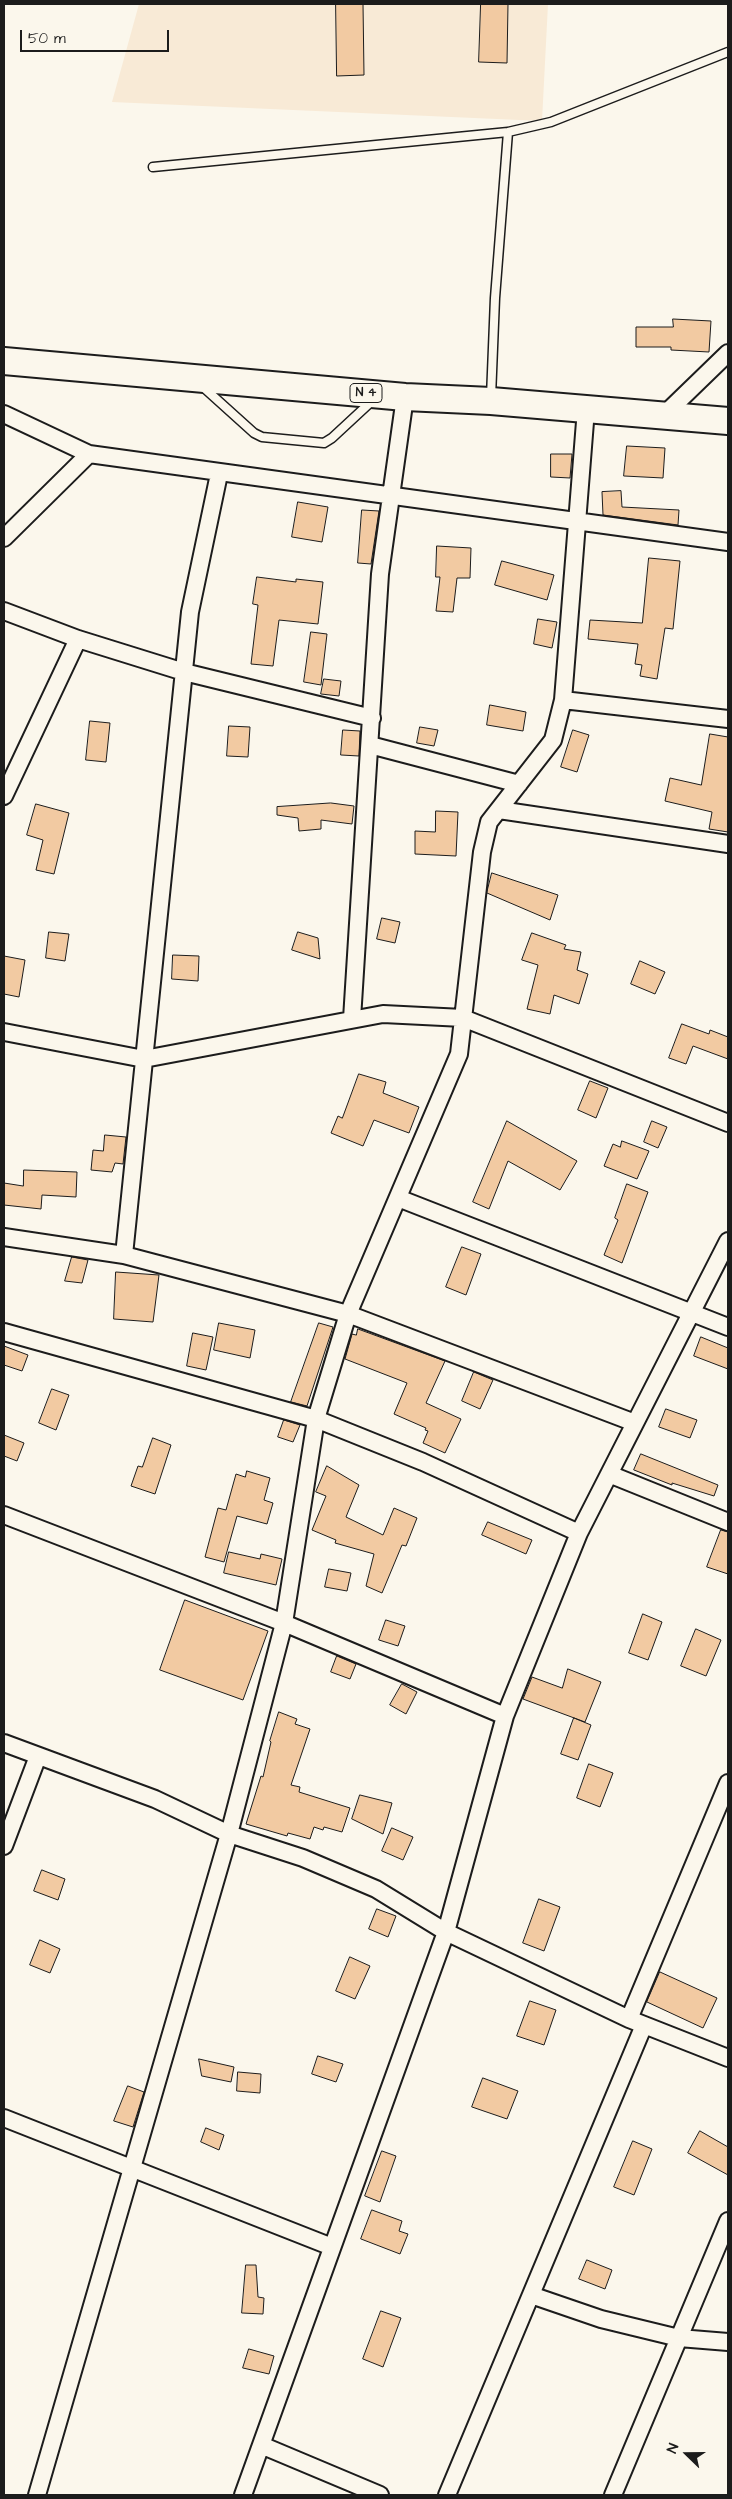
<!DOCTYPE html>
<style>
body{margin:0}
#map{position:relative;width:732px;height:2499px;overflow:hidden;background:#fbf7ec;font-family:"Architects Daughter",sans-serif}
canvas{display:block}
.frame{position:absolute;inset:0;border:5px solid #1c1c1c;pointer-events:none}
.north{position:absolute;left:662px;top:2429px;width:50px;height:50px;-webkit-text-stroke:4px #fbf7ec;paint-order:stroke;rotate:292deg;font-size:14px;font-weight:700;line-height:20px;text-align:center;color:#1c1c1c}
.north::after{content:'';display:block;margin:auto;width:18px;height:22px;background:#1c1c1c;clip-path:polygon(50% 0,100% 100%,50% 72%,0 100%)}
.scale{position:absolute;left:20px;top:30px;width:149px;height:22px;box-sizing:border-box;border:2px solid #1c1c1c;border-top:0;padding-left:6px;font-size:15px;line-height:18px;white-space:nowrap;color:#1c1c1c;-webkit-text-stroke:4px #fbf7ec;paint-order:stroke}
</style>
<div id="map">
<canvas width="732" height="2499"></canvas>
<div class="frame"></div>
<div class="north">N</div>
<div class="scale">50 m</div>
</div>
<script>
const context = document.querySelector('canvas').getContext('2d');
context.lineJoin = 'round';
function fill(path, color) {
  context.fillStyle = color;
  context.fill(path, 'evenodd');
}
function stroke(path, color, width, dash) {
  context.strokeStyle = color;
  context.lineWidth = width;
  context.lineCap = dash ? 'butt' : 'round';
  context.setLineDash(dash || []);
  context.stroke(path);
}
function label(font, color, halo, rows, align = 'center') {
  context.font = font + ' "Architects Daughter",sans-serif';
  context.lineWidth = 4;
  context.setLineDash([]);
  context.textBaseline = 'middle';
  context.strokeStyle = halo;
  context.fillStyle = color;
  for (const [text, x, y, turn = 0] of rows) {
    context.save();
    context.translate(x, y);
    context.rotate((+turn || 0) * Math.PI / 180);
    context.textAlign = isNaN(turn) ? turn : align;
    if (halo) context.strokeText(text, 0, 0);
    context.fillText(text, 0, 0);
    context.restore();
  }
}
fill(new Path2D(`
 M139,4H548L542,121L112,102Z`), '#f8ead6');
const building = new Path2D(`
 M336,4H363L364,75L337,76Z
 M481,4H508L507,63L479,62Z
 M673,319L711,321L709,352L671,350V347H636V327H673Z
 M627,446L665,448L663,478L624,476Z
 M551,454H572L570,478L551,477Z
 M621,491L622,507L679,510L678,525L603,515L602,492Z
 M298,502L328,507L322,542L292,537Z
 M362,510L379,511L371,564L358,563Z
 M437,546L471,548L470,578H457L453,612L436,611L440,577H436Z
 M649,558L680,561L673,629L665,628L657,679L640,676L642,665L635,664L638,644L588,639L590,620L642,623Z
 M502,561L554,575L547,600L495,585Z
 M257,577L296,582V579L323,582L318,624L279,620L273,666L251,664L258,605L253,604Z
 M538,619L557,622L552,648L534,644Z
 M311,632L327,634L321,685L304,682Z
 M324,679L341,681L339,696L321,694Z
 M490,705L526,712L523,731L487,725Z
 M90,721L110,723L106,762L86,760Z
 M229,726L250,727L248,757L227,756Z
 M420,727L438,730L434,746L417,743Z
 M343,730L360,731L359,756L341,755Z
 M573,730L589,735L577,772L561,767Z
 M710,734L728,737V832L709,829L712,812L665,801L670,778L701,785Z
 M331,803L354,806L352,824L321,820V829L299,831L298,818L277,815V807Z
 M36,804L69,813L54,874L36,870L43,840L27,835Z
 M436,811L458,812L456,856L415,854V831L435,832Z
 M492,873L558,895L550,920L487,893Z
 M382,918L400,922L395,943L377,939Z
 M49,932L69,934L65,961L46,958Z
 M298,932L318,938L320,959L292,950Z
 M532,933L566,945L564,949L581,952L577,970L588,974L579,1004L554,995L550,1014L527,1009L538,965L522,960Z
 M173,955L199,956L198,981L172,979Z
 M4,956L25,960L19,997L4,994Z
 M640,961L665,972L655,994L631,984Z
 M682,1024L709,1034L710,1030L728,1037V1059L693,1046L686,1064L669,1058Z
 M359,1074L386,1082L383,1093L419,1107L409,1133L374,1120L363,1146L331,1133L338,1116L342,1118Z
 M590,1081L608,1088L596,1118L578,1110Z
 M507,1121L577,1161L560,1190L508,1161L489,1209L473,1202Z
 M652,1121L667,1127L658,1148L644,1142Z
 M105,1135L126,1137L123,1164L115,1163L112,1172L91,1170L93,1150L103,1151Z
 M622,1141L649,1151L637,1179L604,1166L613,1144L620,1147Z
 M24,1170L77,1172L76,1197L42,1195L41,1209L4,1205V1183L23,1186Z
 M627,1184L648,1192L622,1263L604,1255L618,1220L615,1218Z
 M462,1247L481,1254L466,1295L446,1287Z
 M72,1257L88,1260L82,1283L65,1281Z
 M116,1272L159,1275L153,1322L114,1319Z
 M219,1323L255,1330L250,1358L214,1350Z
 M319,1323L333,1327L307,1406L291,1402Z
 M358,1329L445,1361L426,1403L461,1419L445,1453L423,1443L428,1431L425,1430L426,1428L394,1414L407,1383L345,1359L352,1334L356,1335Z
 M193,1333L213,1337L206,1370L187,1366Z
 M701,1337L728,1348V1369L694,1356Z
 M4,1346L28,1355L22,1371L4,1365Z
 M474,1372L493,1380L480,1409L462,1401Z
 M52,1389L69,1395L56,1430L39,1423Z
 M666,1409L697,1420L690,1438L659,1427Z
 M284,1420L300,1425L293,1442L278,1437Z
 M4,1435L24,1443L17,1461L4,1456Z
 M153,1438L171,1445L155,1494L131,1486L138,1466L142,1467Z
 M641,1454L718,1485L714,1496L672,1483V1485L634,1470Z
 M327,1466L359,1485L346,1517L383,1535L394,1508L417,1518L406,1546L402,1545L382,1593L366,1586L374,1554L335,1543L336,1540L312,1530L326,1496L316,1492Z
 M247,1471L270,1478L264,1500L273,1503L267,1524L237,1516L224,1562L205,1557L218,1508L226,1510L236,1474L245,1477Z
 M488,1522L532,1540L526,1554L482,1535Z
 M721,1530L728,1532V1574L707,1567Z
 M229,1552L260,1559L261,1554L282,1559L276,1585L224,1573Z
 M329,1569L351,1573L347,1591L325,1587Z
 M185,1600L268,1631L243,1700L160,1670Z
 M643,1614L662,1622L648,1660L629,1653Z
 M386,1620L405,1626L398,1646L379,1640Z
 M696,1629L721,1640L706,1676L681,1666Z
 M337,1656L356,1664L350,1679L331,1672Z
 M568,1669L601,1682L585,1722L523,1699L532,1677L562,1688Z
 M402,1684L417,1692L406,1714L390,1705Z
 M279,1712L297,1719L295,1724L310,1729L291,1785L300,1787L299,1792L350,1808L342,1832L324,1827L323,1830L314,1827L310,1839L288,1833L287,1836L246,1824L261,1776L263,1777L271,1742L270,1741Z
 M574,1718L591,1725L578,1760L561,1754Z
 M589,1764L613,1773L600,1807L577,1798Z
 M360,1795L392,1803L383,1834L352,1819Z
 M392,1828L413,1837L403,1860L382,1851Z
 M42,1870L65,1879L58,1900L34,1891Z
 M539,1899L560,1907L544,1951L523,1943Z
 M377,1909L396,1916L388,1937L369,1929Z
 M40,1940L60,1949L50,1973L30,1965Z
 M350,1957L370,1966L355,1999L336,1991Z
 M660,1972L717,1998L703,2028L647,2002Z
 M530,2001L556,2010L544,2045L517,2036Z
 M318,2056L343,2064L336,2082L312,2074Z
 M199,2059L234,2067L231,2082L202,2076Z
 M238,2072L261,2074L260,2093L237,2091Z
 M483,2078L518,2091L507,2119L472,2107Z
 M128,2086L144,2092L133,2127L114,2121Z
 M206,2128L224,2135L219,2150L201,2142Z
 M700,2131L728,2147V2175L688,2153Z
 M633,2141L652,2149L634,2195L614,2187Z
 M382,2151L396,2156L380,2202L365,2196Z
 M372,2210L402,2221L399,2231L408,2234L400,2254L361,2239Z
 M587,2260L612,2270L605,2289L579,2279Z
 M246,2265H256L258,2297L264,2298L263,2314L242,2313Z
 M381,2311L401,2318L383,2367L363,2359Z
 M249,2349L274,2356L269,2374L243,2368Z`);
fill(building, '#f2caa2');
stroke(building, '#1c1c1c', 1);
const service = new Path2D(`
 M153,167L508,132L551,122L728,52
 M203,387L254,433L262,437L324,443L332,438L373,400
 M491,397L495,298L508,132`);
const minor = new Path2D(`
 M4,414L89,454L728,542
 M664,415L728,353
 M4,538L89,454
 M4,611L78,639L184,672L372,718
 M563,700L728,719
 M370,745L519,784
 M4,796L78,639
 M499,810L728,844
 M352,1019L380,574L405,397
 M4,1032L144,1059L383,1014L463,1018L728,1123
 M398,1198L728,1327
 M4,1237L124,1255L348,1314L635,1423
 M124,1255L190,612L219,474
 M4,1332L316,1419L423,1462L579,1533
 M609,1474L728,1522
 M4,1515L284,1623L505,1716
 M4,1743L155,1799L229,1834L303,1858L376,1889L446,1932L629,2019L728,2058
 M4,1846L38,1756
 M629,2019L728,1783
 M4,2118L332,2247
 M531,2295L601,2319L679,2338L728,2342
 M261,2445L380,2495
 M37,2495L229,1834L284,1623L316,1419L348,1314L459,1054L482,852L489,822L553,740L563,700L586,409
 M243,2495L446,1932L505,1716L579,1533L728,1241
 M447,2495L644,2025
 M613,2495L728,2221`);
const trunk = new Path2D(`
 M4,361L405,397L491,401L728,421`);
stroke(service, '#1c1c1c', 11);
stroke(minor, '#1c1c1c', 20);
stroke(trunk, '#1c1c1c', 30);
stroke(service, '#fbf7ec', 8);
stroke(minor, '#fbf7ec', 16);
stroke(trunk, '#fbf7ec', 26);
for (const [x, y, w] of [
 [366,393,32]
]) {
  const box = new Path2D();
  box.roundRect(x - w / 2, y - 9.5, w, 19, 4);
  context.fillStyle = '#fbf7ec';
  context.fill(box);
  stroke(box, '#1c1c1c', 1);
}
label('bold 12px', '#1c1c1c', null, [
 ["N 4",366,393]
]);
</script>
